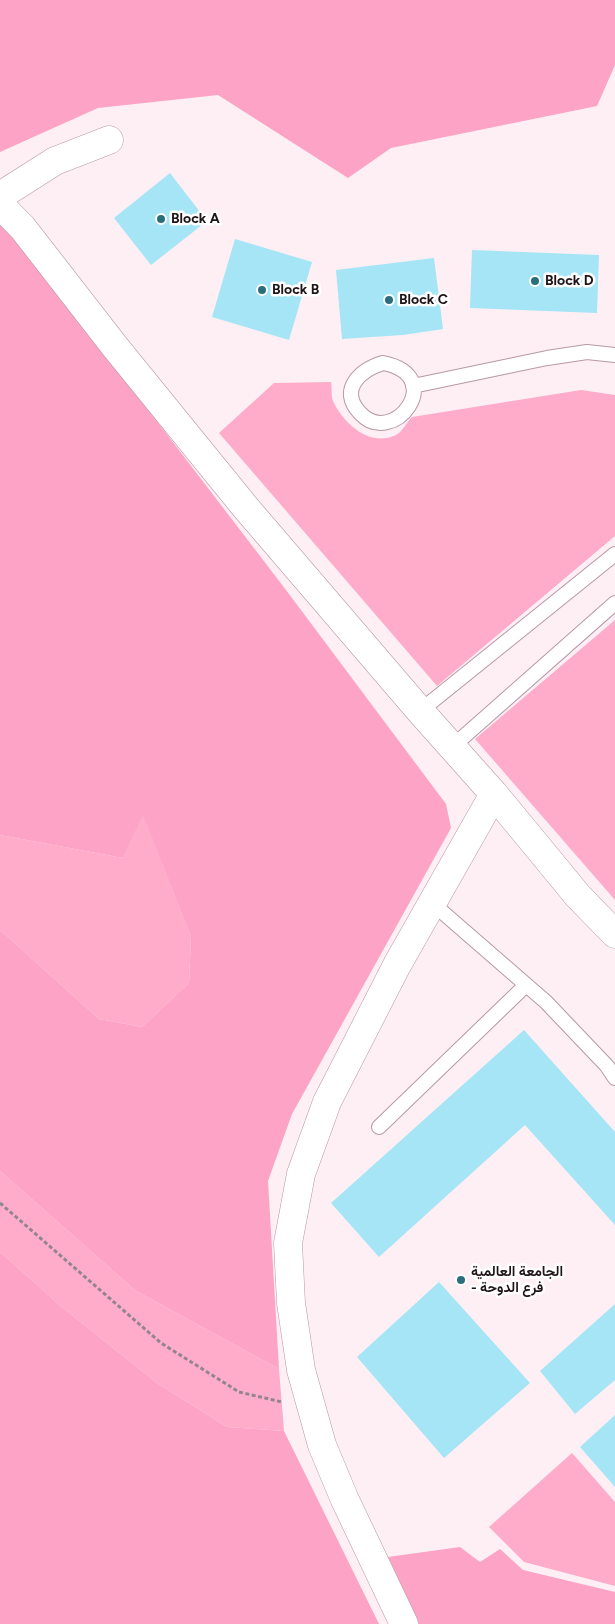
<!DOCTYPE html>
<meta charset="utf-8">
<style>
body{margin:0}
canvas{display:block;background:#fdeff4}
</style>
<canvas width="615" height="1624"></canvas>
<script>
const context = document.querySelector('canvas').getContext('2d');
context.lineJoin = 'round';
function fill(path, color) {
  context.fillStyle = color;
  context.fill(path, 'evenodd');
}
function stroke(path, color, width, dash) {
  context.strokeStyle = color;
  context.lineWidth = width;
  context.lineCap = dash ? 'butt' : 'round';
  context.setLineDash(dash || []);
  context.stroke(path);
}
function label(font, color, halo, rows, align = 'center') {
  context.font = font + ' Figtree,Vazirmatn,sans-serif';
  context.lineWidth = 5;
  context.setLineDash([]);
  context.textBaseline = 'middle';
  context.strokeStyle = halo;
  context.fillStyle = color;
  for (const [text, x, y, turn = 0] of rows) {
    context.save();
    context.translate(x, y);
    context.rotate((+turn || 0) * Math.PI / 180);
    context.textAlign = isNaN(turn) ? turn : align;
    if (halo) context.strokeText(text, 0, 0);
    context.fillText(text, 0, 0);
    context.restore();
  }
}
fill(new Path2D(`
 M331,382C332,388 331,396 333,401C343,423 370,448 396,435C402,432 407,422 412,417L581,390L615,395V536L437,686L219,433L274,383Z
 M615,620V900L475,739Z
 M143,814L191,937L189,983L142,1027L99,1019L0,930V835L123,858Z
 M0,1171L136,1291L279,1369L284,1431L227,1427L157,1383L63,1308L0,1252Z
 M572,1453L615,1502V1586L524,1562L489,1527Z`), '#feacca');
fill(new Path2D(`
 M0,0H615V65L597,106L391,148L348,178L218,95L98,108L0,152Z
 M0,222L12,232L286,590L446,804L451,828L292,1114L268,1181L279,1369L136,1291L0,1171V930L99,1019L142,1027L189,983L191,937L143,815L123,858L0,835Z
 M0,1252L63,1308L157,1383L227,1427L284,1431L379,1624H0Z
 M460,1547L480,1562L500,1549L523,1570L615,1592V1624H419L388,1557Z`), '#fda3c5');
fill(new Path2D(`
 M170,173L207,221L151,265L114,218Z
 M235,239L312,262L289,340L212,317Z
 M472,250L599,255L597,313L470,308Z
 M434,258L443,329L403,335L342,339L336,270Z
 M524,1030L615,1132V1225L525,1125L379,1257L331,1203Z
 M439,1282L530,1383L444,1458L357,1357Z
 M615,1304V1380L575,1414L540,1371Z
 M615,1415V1487L580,1447Z`), '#a5e5f6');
const service = new Path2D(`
 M383,363C449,376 393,449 360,413C338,390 360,370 383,363Z
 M413,386L547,358L587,352L615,355
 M420,711L615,554
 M452,747L615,603
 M432,903L546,1002L607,1066L615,1078
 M379,1127L526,985`);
const minor = new Path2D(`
 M0,196L55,161L109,140`);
const tertiary = new Path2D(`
 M0,205L22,227L116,348L246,508L420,711L494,794L397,965L327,1102L301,1174L288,1243L291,1303L301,1370L322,1445L345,1500L404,1624
 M494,794L578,896L615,934`);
stroke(service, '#b899a4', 16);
stroke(minor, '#b899a4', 29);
stroke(tertiary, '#b899a4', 29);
stroke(new Path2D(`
 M0,1203L161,1343L239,1392L282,1402`), '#93868a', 3, [4, 2.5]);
stroke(service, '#fff', 14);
stroke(minor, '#fff', 28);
stroke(tertiary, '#fff', 28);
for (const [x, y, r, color] of [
 [161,219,5,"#296e7d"],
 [535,281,5,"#296e7d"],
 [262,290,5,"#296e7d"],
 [389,300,5,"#296e7d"],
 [461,1280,5,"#296e7d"]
]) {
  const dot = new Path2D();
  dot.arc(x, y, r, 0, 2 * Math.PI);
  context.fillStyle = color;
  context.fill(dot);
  stroke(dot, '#fff', 2);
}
label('bold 14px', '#1f1417', '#fff', [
 ["Block A",171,219],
 ["Block D",545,281],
 ["Block B",272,290],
 ["Block C",399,300],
 ["الجامعة العالمية",471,1272],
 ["- فرع الدوحة",471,1288]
], 'left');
</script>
